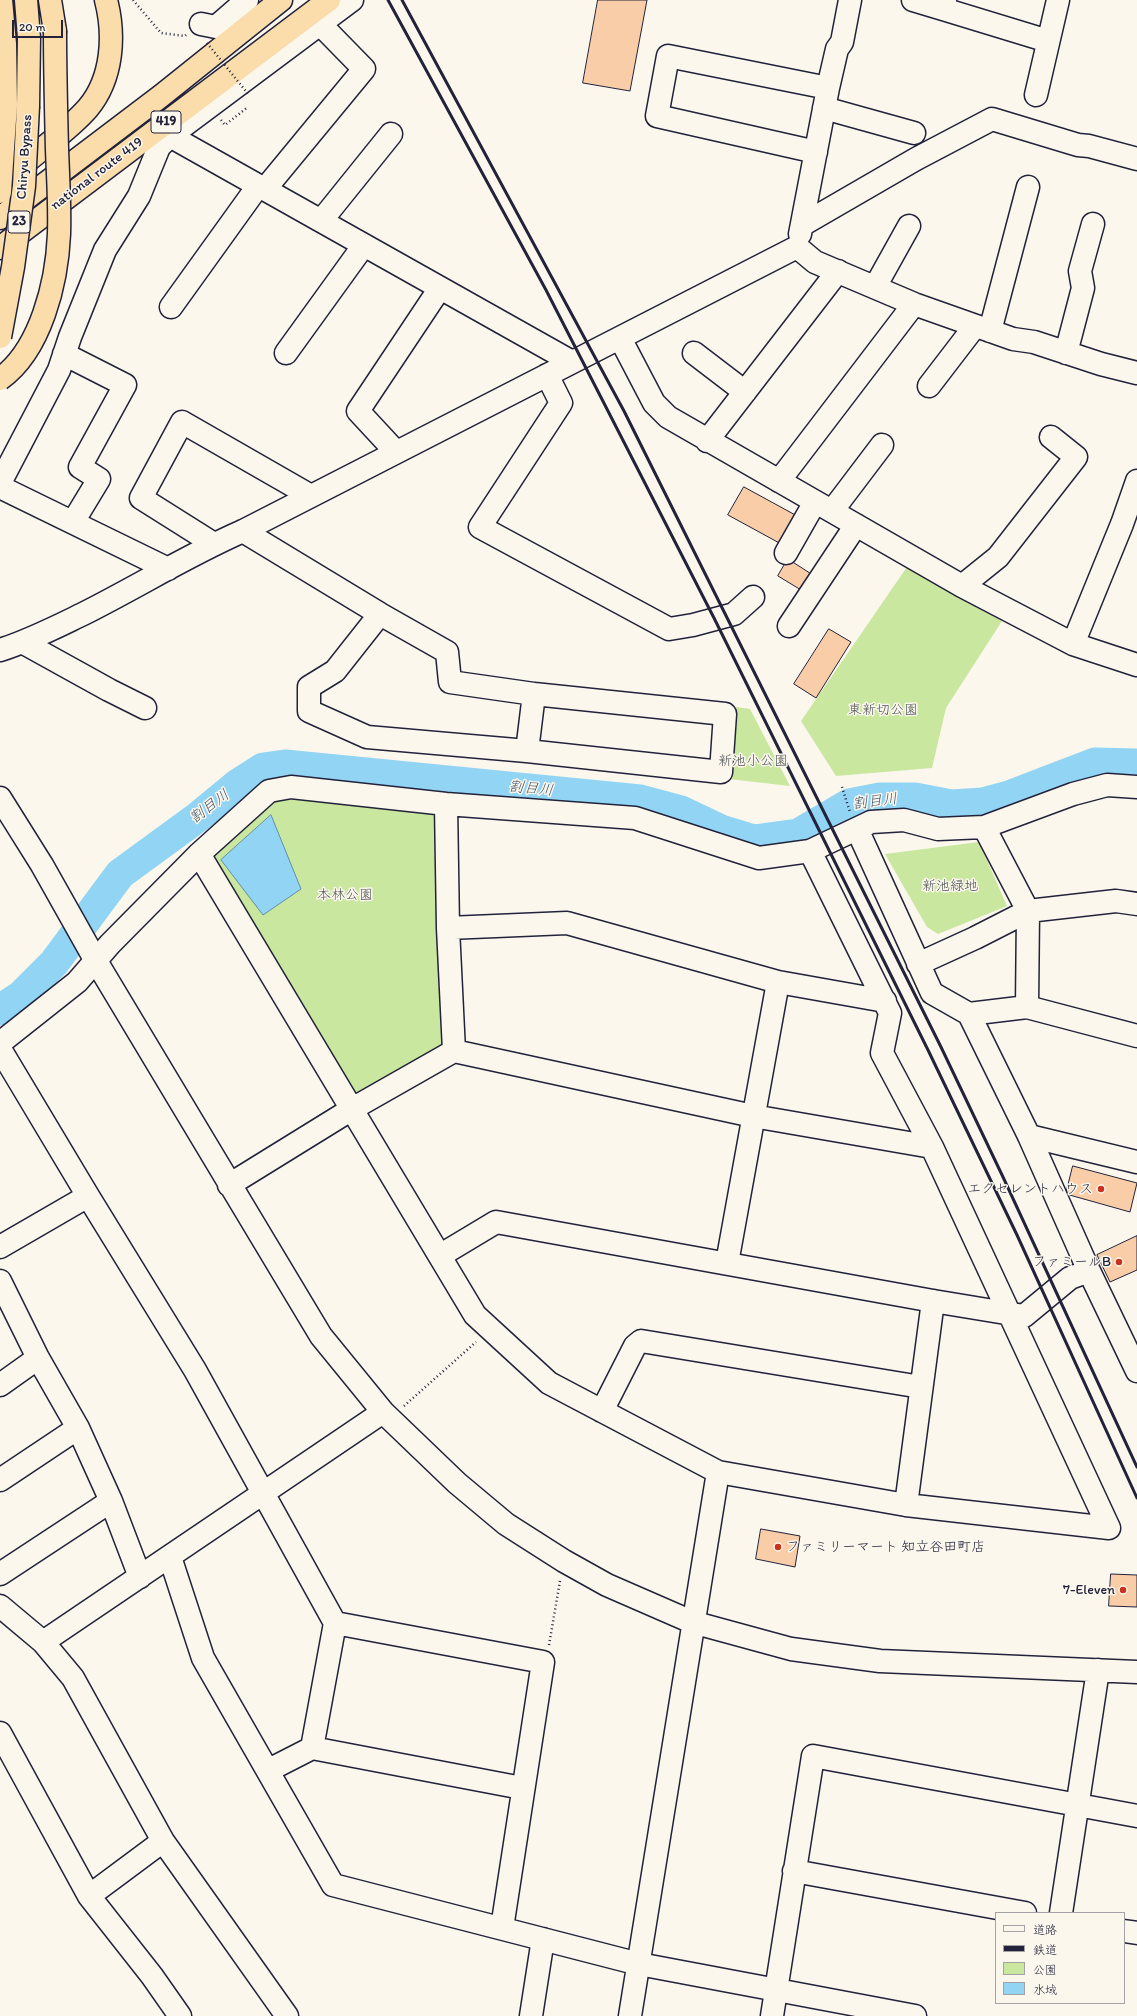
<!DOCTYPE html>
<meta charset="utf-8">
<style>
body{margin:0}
#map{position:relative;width:1137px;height:2016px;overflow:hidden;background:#fbf7ec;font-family:Itim,"Klee One",sans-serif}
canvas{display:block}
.legend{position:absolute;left:995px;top:1912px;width:130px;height:92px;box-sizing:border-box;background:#fbf7ec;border:1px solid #a4a2a5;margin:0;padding:5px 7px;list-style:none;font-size:12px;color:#22223b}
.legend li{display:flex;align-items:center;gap:8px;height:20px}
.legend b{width:20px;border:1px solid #a4a2a5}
.scale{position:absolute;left:12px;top:20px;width:51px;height:18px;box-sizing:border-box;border:2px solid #22223b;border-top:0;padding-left:5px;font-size:12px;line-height:14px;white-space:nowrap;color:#22223b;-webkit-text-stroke:3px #fbf7ec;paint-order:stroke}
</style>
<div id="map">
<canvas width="1137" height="2016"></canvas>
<ul class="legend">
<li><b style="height:5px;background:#fbf7ec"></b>道路</li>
<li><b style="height:5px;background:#22223b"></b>鉄道</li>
<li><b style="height:11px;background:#c9e79f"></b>公園</li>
<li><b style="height:11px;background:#91d4f3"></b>水域</li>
</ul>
<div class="scale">20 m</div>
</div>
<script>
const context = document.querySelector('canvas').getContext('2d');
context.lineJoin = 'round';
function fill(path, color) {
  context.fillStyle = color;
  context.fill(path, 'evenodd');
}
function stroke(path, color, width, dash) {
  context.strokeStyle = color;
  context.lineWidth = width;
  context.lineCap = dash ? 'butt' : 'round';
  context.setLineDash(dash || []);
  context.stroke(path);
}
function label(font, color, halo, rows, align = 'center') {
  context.font = font + ' Itim,"Klee One",sans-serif';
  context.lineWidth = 3;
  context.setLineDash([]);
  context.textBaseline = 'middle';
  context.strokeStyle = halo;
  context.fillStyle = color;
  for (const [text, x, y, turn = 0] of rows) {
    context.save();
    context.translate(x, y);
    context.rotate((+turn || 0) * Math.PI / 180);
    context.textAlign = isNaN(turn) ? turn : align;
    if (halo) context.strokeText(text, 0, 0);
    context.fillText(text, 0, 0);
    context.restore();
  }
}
fill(new Path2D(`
 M907,567L1002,621L946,708L932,768L836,776L801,721Z
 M736,707L750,709L790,786L729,779Z
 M284,795L429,807L438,815L445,1039L443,1048L362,1096L353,1094L213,859V853L273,800Z
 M979,842L1007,906L938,934L927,927L885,854Z`), '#c9e79f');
const water = new Path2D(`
 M271,815L301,889L263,915L221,860Z`);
fill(water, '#91d4f3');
stroke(water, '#658da9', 1);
stroke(new Path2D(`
 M0,1010L21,996L54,963L120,874L198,817L238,784L263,768L285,765L640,800L681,811L721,830L754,840L798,834L849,804L880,798H915L951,805L983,803L1009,796L1095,763L1137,764`), '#91d4f3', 31);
const building = new Path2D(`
 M598,0H647L630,91L583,83Z
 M744,487L799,517L783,545L728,515Z
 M788,559L816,577L806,593L778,576Z
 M829,629L851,642L816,698L794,684Z
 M1073,1166L1137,1183L1130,1212L1066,1194Z
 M1137,1236V1270L1110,1282L1097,1255Z
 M761,1529L800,1536L795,1567L756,1559Z
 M1111,1574L1137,1575V1607L1109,1606Z`);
fill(building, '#f9cda8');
stroke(building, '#22223b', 1);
const minor = new Path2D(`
 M913,0L943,9
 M945,0L943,9L1048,41
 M201,24L216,27L247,0
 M1036,95L1058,0
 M824,108L914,133
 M170,136L572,362
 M816,152L657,116L668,56L828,88
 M265,189L364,69L320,24
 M321,221L391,134
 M802,225L916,159L992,119L1078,145L1089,146L1137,159
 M800,234L828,88L837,49L842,42L850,0
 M797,247L815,262L914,304L1013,339L1034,342L1101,364L1137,373
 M875,287L909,226
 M171,307L258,186
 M990,331L1028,187
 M620,338L654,403L668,417L962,586L1073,644L1137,665
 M286,353L364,245
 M694,353L745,392
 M1066,353L1083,288L1080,271L1093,224
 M64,354L125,385L80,467L99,479L73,522
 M547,375L561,403L480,527L669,629L693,625L734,614L753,597
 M929,386L975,326
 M707,441L838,271
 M396,452L358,411L440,288
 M779,481L914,304
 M0,483L59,370L70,337L105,250L139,196L159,147L170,136L352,0
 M0,487L168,569
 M832,511L882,445
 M243,531L380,614L447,652L450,682L534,694L725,714L721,772L527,751L367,737L309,711V687L335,671L380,614
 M214,544L141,498L182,422L311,496
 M786,553L815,502
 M962,586L998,557L1076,457L1051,437
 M789,626L856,525
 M24,643L109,690L145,708
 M1073,644L1122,524L1137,481
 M0,650C29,641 56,627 83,614C137,587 188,555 243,531L797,247
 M527,751L534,694
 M0,798L42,865L96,961L321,1336L383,1412L457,1483L506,1524L564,1561L607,1585L692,1622L791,1649L880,1661L1137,1672
 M446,804L448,928L454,1051
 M984,827L1028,911L1027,1007
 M857,829L932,993L969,1014
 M199,854L475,1315L549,1383L718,1472L906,1505L1109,1528L932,1147L882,1053L890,1013L810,851
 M448,928L567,923L778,982L727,1263
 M918,964L975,938L1028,911L1116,901L1137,904
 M778,982L885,1001
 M1137,1036L1027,1007L969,1014L1029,1136L1089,1271L1137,1371
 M0,1043L77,982L110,944L199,854L269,791L291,787L446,804L635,818L759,858L810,851L871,822L904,820L938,829L984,827L1073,794L1107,785L1137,787
 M0,1049L88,1196L195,1370L335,1623L543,1662L502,1928
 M1029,1136L1137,1162
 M229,1185L352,1109L454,1051L753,1116L932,1147
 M0,1247L88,1196
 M441,1255L496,1222L933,1301L1024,1316L1070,1278L1089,1271
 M0,1281L38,1358L78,1428L111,1501L140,1577
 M0,1385L38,1358
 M602,1411L635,1346L641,1341L921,1387
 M0,1480L78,1428
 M906,1505L933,1301
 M170,1557L203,1658L333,1885L639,1964L915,2016
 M0,1574L111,1501
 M0,1606L43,1642L73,1678L163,1841L287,2016
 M43,1642L383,1412
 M0,1733L89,1896L152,1976L180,2016
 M312,1748L335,1623
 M269,1770L312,1748L522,1788
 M794,1871L1025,1913
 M89,1896L163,1841
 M1061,1913L1098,1670
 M1124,1931L1137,1933
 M531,2016L543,1939
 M630,2016L718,1472
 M772,2016L813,1756L1137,1816`);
const highway = new Path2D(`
 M1,0L5,44L6,105
 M26,0L29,38L28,106
 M50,0L55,31
 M0,188C25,157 62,138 88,108C113,78 115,35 106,0
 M0,218L161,96L281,0
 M0,248L329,0`);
stroke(minor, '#22223b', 25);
stroke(highway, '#22223b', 25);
stroke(new Path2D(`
 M133,0L161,33L185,36L186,35
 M221,120L225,125L248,107
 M842,787L850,812
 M404,1406L476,1342
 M549,1645L560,1581`), '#22223b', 2.5, [1, 3]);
stroke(minor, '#fbf7ec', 22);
stroke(highway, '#faddab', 22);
stroke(new Path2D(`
 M388,0L546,290L714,618L928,1050L1017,1235L1137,1498
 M402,0L624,411L941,1047L1003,1177L1137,1467`), '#22223b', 3);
const highwayBridge = new Path2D(`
 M0,192L6,105
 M0,337L13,267L24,186L28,106
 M0,379C41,350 57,282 59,234C60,206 58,178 57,149C56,110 55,71 55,31`);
stroke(highwayBridge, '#22223b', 25, []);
stroke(new Path2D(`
 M207,43L249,95`), '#22223b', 2.5, [1, 3]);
stroke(highwayBridge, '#faddab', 22);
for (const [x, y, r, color] of [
 [1101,1189,4,"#c8321e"],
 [1119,1262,4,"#c8321e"],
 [778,1547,4,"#c8321e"],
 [1123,1590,4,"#c8321e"]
]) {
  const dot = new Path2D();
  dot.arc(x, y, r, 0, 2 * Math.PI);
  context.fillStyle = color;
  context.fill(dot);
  stroke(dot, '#fbf7ec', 1.5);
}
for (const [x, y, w] of [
 [166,122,30],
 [19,222,22]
]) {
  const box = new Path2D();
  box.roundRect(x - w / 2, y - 11, w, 22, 3);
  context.fillStyle = '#fbf7ec';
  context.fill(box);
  stroke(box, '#22223b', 1);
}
label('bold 13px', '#22223b', null, [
 ["419",166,122],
 ["23",19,222]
]);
label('14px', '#22223b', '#fbf7ec', [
 ["Chiryu Bypass",25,157,-86],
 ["national route 419",97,174,-37]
]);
label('14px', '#4c5354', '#fbf7ec', [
 ["東新切公園",883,710],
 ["新池小公園",753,761],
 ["新池緑地",950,886],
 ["本林公園",345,895]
]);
label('14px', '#22223b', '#fbf7ec', [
 ["エクセレントハウス",1093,1189],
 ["ファミールB",1111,1262],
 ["ファミリーマート 知立谷田町店",786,1547,"left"],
 ["7-Eleven",1115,1590]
], 'right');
label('italic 15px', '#435772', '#fbf7ec', [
 ["割目川",531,789,6],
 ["割目川",875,802,-7],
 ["割目川",210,807,-37]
]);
</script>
